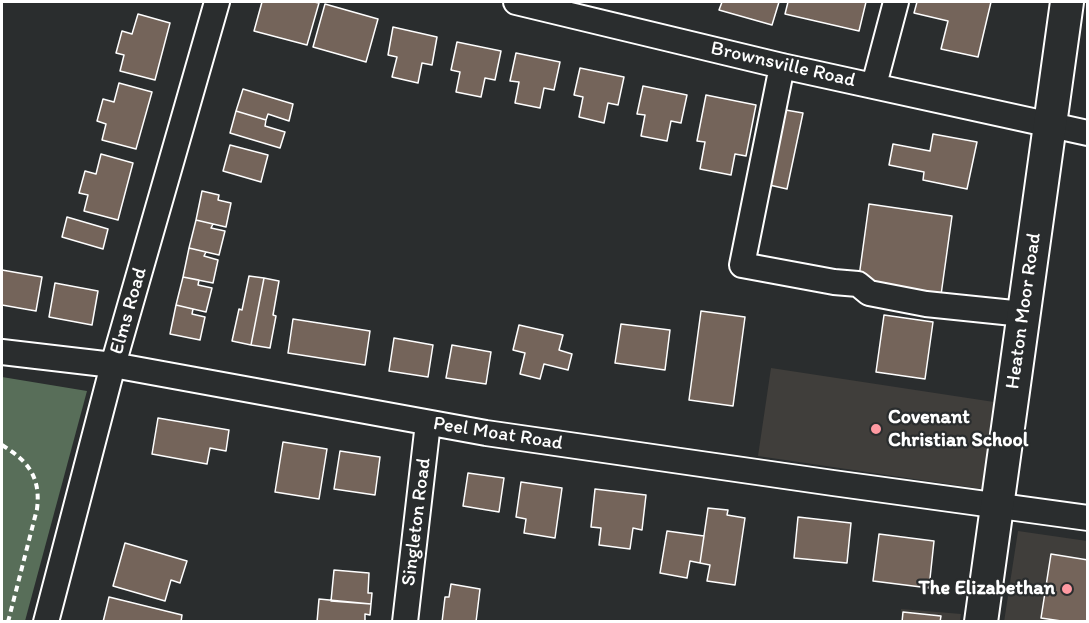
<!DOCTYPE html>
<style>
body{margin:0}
#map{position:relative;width:1089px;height:623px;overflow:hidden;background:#2a2d2e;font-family:Itim,sans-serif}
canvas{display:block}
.frame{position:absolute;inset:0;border:3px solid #fff;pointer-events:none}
</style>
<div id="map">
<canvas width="1089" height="623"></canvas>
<div class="frame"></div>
</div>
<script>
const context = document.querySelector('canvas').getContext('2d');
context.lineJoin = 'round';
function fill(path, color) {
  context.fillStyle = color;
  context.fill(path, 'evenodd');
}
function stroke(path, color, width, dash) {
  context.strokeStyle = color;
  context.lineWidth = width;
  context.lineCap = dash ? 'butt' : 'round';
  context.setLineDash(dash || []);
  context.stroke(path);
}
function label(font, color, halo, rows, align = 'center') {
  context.font = font + ' Itim,sans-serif';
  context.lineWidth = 4.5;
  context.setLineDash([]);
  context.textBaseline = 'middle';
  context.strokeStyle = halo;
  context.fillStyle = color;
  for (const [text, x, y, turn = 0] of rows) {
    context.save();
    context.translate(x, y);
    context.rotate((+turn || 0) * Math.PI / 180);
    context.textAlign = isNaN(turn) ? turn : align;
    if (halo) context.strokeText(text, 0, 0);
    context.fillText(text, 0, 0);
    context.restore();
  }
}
fill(new Path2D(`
 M771,368L994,402L982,489L758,456Z
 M1018,531L1087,541V621L1004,622Z
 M901,609L961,614L960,621H902Z`), '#403e3b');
fill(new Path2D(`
 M2,377L87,391L25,621H2Z`), '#586e59');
const building = new Path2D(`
 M262,2H314L319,3L307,45L254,31Z
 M722,2H779L772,25L719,10Z
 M788,2H866L859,31L785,14Z
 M917,2H991L978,57L941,49L948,21L914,13Z
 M325,4L378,19L366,62L313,47Z
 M138,14L170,23L155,80L120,71L124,55L116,53L122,31L132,34Z
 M393,27L437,37L432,65L422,63L418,83L392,77L397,57L388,55Z
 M457,42L501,51L495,80L485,78L481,97L456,92L460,72L451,70Z
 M516,53L560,62L554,90L544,88L540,108L515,103L519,82L510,81Z
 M580,68L624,77L618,105L608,103L604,123L579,117L583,97L574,95Z
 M119,83L152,92L136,149L102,140L106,124L97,121L103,99L114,102Z
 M643,86L687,95L681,123L671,121L667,141L641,136L645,115L637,114Z
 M243,89L293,104L289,121L268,114L266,120L236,111Z
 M706,95L756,105L746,156L735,154L731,175L700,169L705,142L697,141Z
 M780,109L803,113L787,189L765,184Z
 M236,111L266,120L265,126L285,132L280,148L230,133Z
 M933,134L977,142L967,189L923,180L924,172L889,165L893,144L930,151Z
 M230,145L268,155L261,182L223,171Z
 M101,154L133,163L118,220L84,211L88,195L79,193L85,171L96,174Z
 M202,191L219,195L218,200L231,203L226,227L196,220Z
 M869,204L952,216L941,295L858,284Z
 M67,217L108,229L103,249L62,237Z
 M196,220L213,224L211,228L225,231L219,255L189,248Z
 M189,248L206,252L204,256L218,260L213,283L183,277Z
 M2,270L42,277L36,311L2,305Z
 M249,276L264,278L251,345L232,341L239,309L242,310Z
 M183,277L199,280L198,285L212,288L206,312L176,305Z
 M264,278L279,281L273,315L276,316L270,348L251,345Z
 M55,283L98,291L92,325L49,317Z
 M176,305L193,309L192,314L205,317L200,340L170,334Z
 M701,311L745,317L733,406L689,400Z
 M884,315L933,322L925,379L876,372Z
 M293,319L370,331L365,365L288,353Z
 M621,324L670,330L665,370L615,363Z
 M519,325L563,335L559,350L572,354L568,370L544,364L540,379L520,374L525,353L513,350Z
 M394,338L433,345L428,377L389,371Z
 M452,345L491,352L486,384L446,378Z
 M158,418L229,430L226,451L210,448L207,464L152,454Z
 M283,442L327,449L319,499L275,492Z
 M340,451L380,457L375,495L334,489Z
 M468,473L504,478L499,512L463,506Z
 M521,482L562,488L555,538L524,533L526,519L516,517Z
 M595,489L646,495L642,530L633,528L630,549L599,545L601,528L591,527Z
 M708,508L728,510L727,515L745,518L735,585L707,581L710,565L700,563Z
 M798,517L851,523L847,563L794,558Z
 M667,531L704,536L700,563L690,561L687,578L660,573Z
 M879,534L934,541L929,588L873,581Z
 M125,543L187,561L180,583L171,580L165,601L113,586Z
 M1051,554L1088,560V622H1068L1041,618Z
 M334,570L369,573L368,593H372L371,604L331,601Z
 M451,584L480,589L476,622H442L445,597H449Z
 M109,597L182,615L181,622H103Z
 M319,599L371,604L370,615L365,614V622H317Z
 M903,612L941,616L940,622H902Z`);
fill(building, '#74645a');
stroke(building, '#fff', 1.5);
const minor = new Path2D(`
 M516,2L782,66L1088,133
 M782,66L742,265L834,282L858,284L869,293L926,304L1023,314
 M874,85L896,2
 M2,352L113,365L486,433L833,483L1088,518
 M46,622L113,365L217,2
 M405,622L428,423`);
const major = new Path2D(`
 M981,622L1067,2`);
stroke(minor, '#fff', 28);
stroke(major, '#fff', 36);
stroke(new Path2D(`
 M2,445C28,461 41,477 37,509L8,622
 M2,621V622`), '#fff', 4, [6, 4.5]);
stroke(minor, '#2a2d2e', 24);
stroke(major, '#2a2d2e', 32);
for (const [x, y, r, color] of [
 [876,429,6,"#ff9aa2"],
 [1067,589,6,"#ff9aa2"]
]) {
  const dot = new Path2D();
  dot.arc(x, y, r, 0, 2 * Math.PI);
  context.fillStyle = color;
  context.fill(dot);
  stroke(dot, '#2a2d2e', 2);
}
label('20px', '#fff', '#2a2d2e', [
 ["Brownsville Road",783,65,13],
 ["Elms Road",129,311,-74],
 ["Heaton Moor Road",1024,311,-82],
 ["Peel Moat Road",498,434,9],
 ["Singleton Road",417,522,-83]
]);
label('bold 20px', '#fff', '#2a2d2e', [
 ["Covenant",888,418],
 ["Christian School",888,441],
 ["The Elizabethan",1055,589,"right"]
], 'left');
</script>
